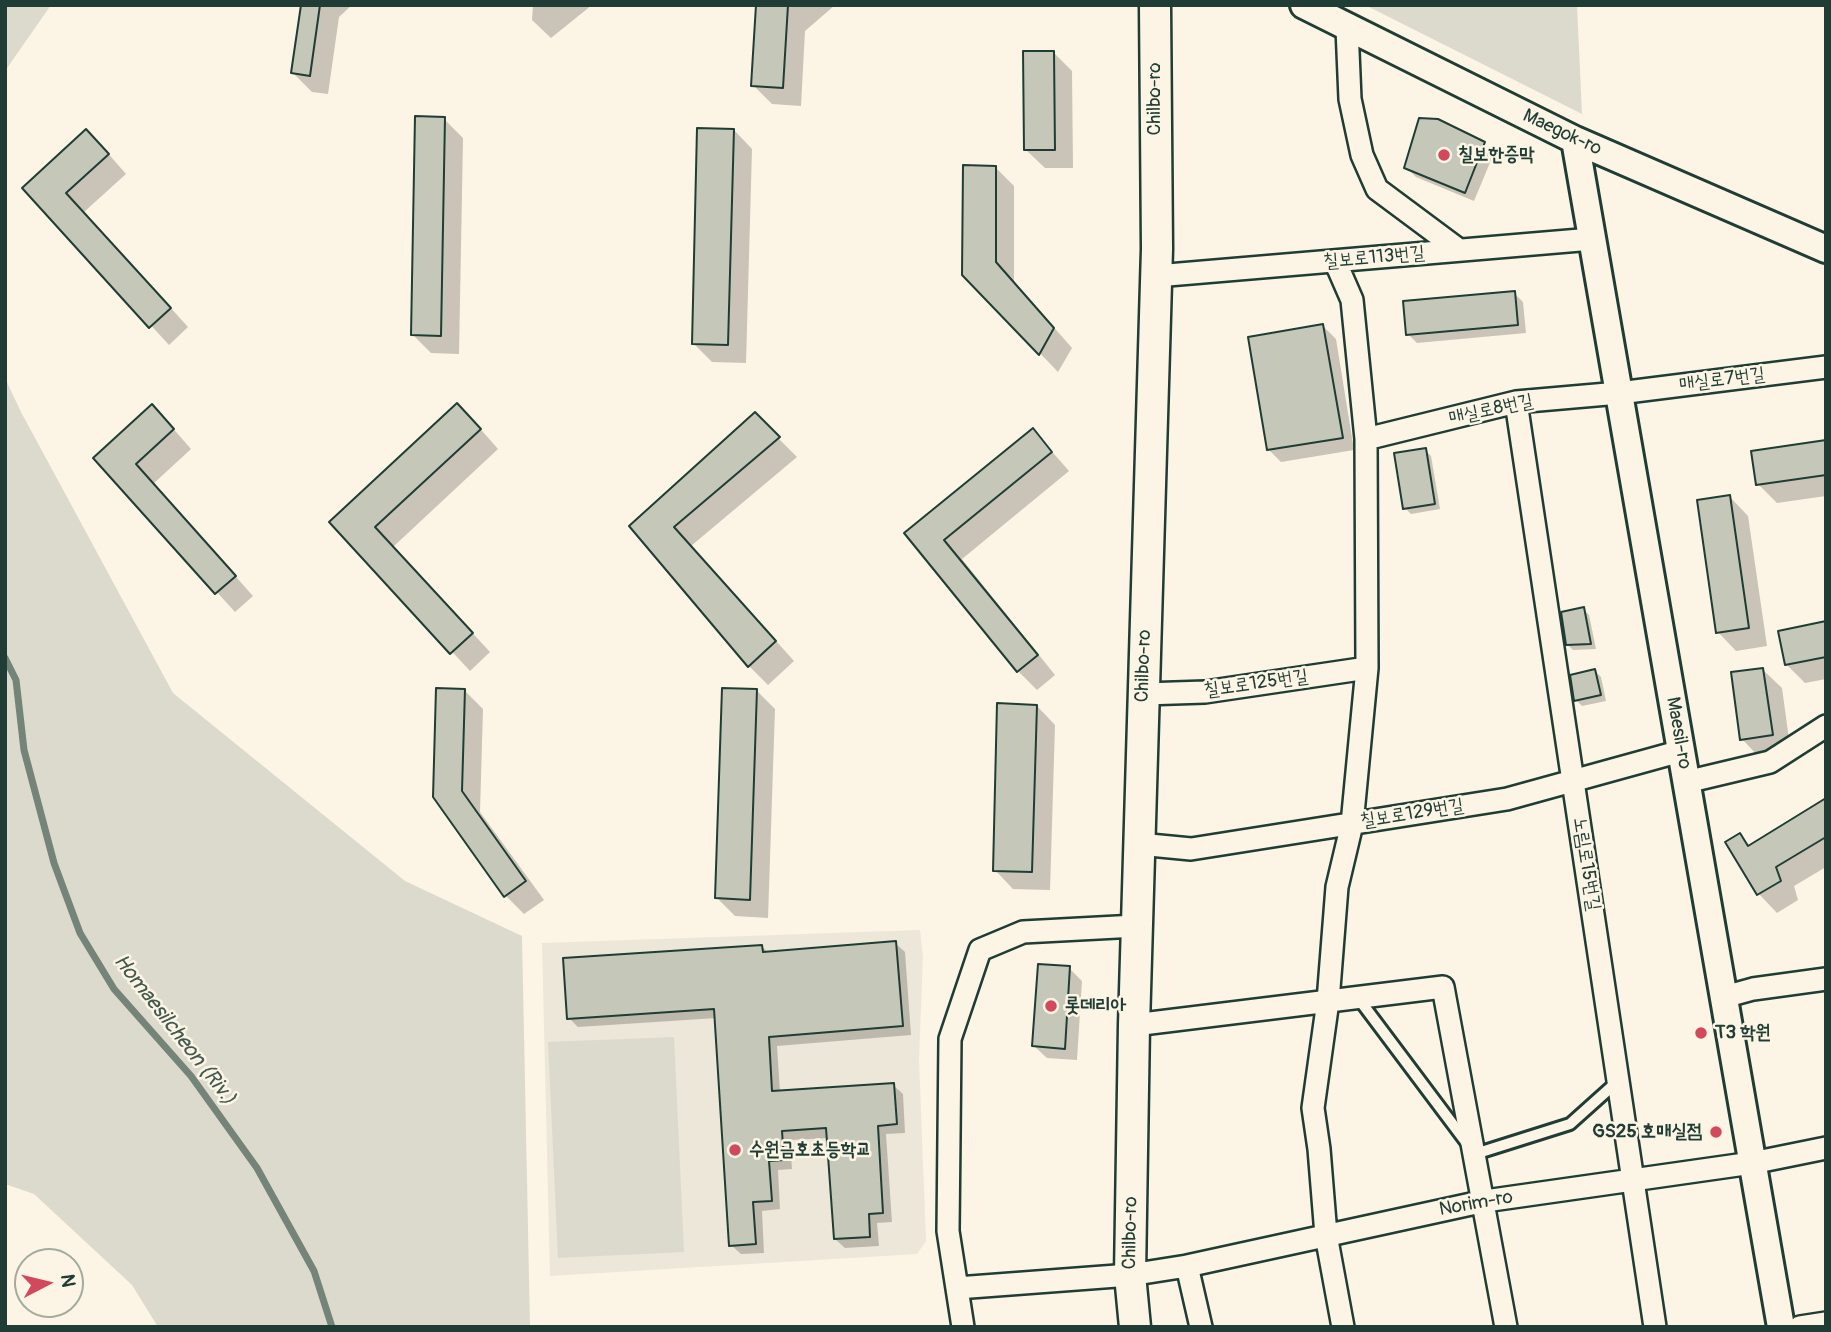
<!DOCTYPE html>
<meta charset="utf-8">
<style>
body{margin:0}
#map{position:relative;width:1831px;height:1332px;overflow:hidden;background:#fcf5e5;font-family:Pangolin,sans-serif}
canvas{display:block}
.frame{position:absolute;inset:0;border:7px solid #1f3d34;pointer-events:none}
.north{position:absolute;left:14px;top:1248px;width:70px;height:70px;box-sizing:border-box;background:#fcf5e5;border:2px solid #a4ab9e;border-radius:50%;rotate:83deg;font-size:19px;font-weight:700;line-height:28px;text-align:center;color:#1f3d34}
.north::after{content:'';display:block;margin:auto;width:24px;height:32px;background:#d1495b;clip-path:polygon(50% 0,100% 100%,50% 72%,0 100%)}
</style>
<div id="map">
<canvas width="1831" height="1332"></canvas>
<div class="frame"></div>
<div class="north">N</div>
</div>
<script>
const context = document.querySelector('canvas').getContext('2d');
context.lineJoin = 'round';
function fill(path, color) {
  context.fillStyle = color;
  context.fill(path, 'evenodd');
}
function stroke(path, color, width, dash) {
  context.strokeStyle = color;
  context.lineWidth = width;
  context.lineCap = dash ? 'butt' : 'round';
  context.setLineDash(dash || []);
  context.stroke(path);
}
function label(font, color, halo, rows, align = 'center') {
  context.font = font + ' Pangolin,"Poor Story",sans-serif';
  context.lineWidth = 5;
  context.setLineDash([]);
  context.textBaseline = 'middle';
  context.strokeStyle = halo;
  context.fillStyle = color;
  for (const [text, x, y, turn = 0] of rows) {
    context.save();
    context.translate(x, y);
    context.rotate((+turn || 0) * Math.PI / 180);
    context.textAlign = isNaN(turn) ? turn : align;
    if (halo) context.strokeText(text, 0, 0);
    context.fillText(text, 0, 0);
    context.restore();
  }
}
fill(new Path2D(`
 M920,930L923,957L919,1059L926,1241L917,1254L550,1276L542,943Z`), '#ece7d8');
fill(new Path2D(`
 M5,5H51L5,71Z
 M1365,5H1577L1582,114Z
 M5,378L21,412L173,693L405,881L522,936L530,1327H158L132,1285L34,1194L5,1184Z
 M674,1037L684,1252L558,1258L548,1042Z`), '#dcdacc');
fill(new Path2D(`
 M302,5H352L339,17L328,94L312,92L293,73Z
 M533,5H592L551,38L532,20Z
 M757,5H835L805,31L801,106L772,104L753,85Z
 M1053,52L1072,71L1073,168H1045L1026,150Z
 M444,119L463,138L459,354L431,353L412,334Z
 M1437,120L1484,144L1494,153L1474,201L1416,177L1406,167Z
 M734,130L752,149L746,363L712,362L693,343Z
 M105,150L126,174L84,212L188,327L169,345L25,188Z
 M995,167L1014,186V282L1072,348L1058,372L964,274Z
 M1514,293L1523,302L1526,333L1417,343L1408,334Z
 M1323,326L1336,339L1354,450L1281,462L1269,450Z
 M754,414L797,457L691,546L794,661L768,685L749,666L632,526Z
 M476,424L498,449L393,547L490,652L470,671L332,522Z
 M170,425L191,449L153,484L253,596L235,612L95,458Z
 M1033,430L1069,471L962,559L1055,675L1037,690L1018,671L907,534Z
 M1826,442V496L1777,503L1758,484Z
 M1425,450L1431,456L1440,509L1411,514L1405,508Z
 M1730,497L1748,516L1767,646L1736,651L1718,632Z
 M1583,609L1589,615L1596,649L1573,650L1567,644Z
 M1826,623V679L1805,683L1786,664Z
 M1763,670L1782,688L1791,754L1760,758L1742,739Z
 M1595,671L1601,677L1606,701L1582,706L1576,700Z
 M464,690L483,709L480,812L544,900L524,914L506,896L434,796Z
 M757,691L775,709L768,918L735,916L716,897Z
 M1037,706L1055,725L1050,890L1013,889L995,870Z
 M1826,800V867L1794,886L1798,900L1777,913L1759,894L1740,835L1750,846Z
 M895,943L905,952L911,1035L777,1046L780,1092L893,1085L903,1094L905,1133L886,1134L892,1222L877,1223L879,1246L845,1248L835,1239L829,1138L790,1140L792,1169L778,1170L780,1209L762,1211L764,1253L741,1254L731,1245L717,1018L578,1027L569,1018L762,947L769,953Z
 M1069,968L1082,981L1077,1060L1047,1058L1034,1046Z`), '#0003');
stroke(new Path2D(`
 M5,658L16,680L24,750L54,863L80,933L114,989L191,1076L257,1168L314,1271L332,1327`), '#758479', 7);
const building = new Path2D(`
 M301,5H320L310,76L291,73Z
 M756,5H788L783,88L751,86Z
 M1023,51H1054L1055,150H1024Z
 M415,116L445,117L441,336L411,335Z
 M1419,118L1438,119L1485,142L1465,193L1404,168Z
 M697,128L734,129L728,345L692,344Z
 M86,129L109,154L66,193L171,308L149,328L22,188Z
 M963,165L996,166V262L1054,328L1039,355L962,275Z
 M1515,291L1518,325L1406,335L1403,301Z
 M1323,324L1343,438L1267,450L1248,337Z
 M457,403L481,429L375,527L473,633L450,654L329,522Z
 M152,404L174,429L136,464L236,576L215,594L93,458Z
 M755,412L780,437L674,527L776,641L748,667L629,526Z
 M1033,428L1052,452L944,540L1038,655L1017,672L904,533Z
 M1826,440V475L1756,485L1751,451Z
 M1426,448L1435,504L1403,509L1394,453Z
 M1730,495L1749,628L1716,633L1697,500Z
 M1584,607L1591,644L1566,645L1561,612Z
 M1826,621V657L1785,665L1778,631Z
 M1763,668L1773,735L1740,740L1731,672Z
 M1595,669L1601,695L1574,701L1570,675Z
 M436,688L465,689L462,791L526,881L504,897L433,797Z
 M722,688L757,689L750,900L715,898Z
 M997,703L1037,705L1032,872L993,871Z
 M1826,798V837L1776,867L1781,881L1757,895L1725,842L1740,833L1748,846Z
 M896,941L903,1026L769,1037L772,1091L894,1083L897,1124L878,1126L883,1213L869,1214L870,1237L834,1239L826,1128L782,1131L784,1160L769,1161L772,1201L753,1202L756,1244L729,1246L714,1009L567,1019L563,958L762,945L763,952Z
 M1038,964L1070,966L1065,1049L1032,1046Z`);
fill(building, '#c5c7b9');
stroke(building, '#1f3d34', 2);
const service = new Path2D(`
 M1358,998L1475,1154L1570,1124L1618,1081`);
const minor = new Path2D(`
 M1347,28L1350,99L1362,155L1377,189L1459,250
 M1335,261L1352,300L1366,439L1367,668L1352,824L1337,887L1328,1001L1313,1108L1319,1149L1326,1235L1343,1327
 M1156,276L1592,239
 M1516,402L1655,1327
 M1366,439L1516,402L1619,393L1826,367
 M1144,694L1205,692L1367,668
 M1686,782L1770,762L1826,726
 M1139,844L1191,849L1507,799L1681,751
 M1724,997L1753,989L1826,979
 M1134,1025L1443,987L1506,1327
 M1187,1266L1201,1327
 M957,1288L1130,1275L1187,1266L1485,1201L1752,1163L1826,1148
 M963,1327L948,1231L950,1039L980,950L1023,932L1136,926
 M1800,1327L1826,1323`);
const tertiary = new Path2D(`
 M1304,5L1575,140L1826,249
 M1575,140L1781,1327`);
const secondary = new Path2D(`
 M1135,1327L1130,1275L1134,1025L1157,249L1155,5`);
stroke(service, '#1f3d34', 16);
stroke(minor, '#1f3d34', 26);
stroke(tertiary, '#1f3d34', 32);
stroke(secondary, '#1f3d34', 35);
stroke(service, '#fcf5e5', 10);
stroke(minor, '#fcf5e5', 21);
stroke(tertiary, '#fcf5e5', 26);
stroke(secondary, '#fcf5e5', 30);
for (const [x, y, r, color] of [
 [1444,155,7,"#d1495b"],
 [1051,1006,7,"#d1495b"],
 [1701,1033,7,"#d1495b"],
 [1716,1132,7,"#d1495b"],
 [735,1150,7,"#d1495b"]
]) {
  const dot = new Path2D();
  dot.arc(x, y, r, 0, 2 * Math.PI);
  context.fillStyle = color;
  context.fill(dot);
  stroke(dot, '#fcf5e5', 2.5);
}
label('19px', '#1f3d34', '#fcf5e5', [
 ["Chilbo-ro",1155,99,-90],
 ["Maegok-ro",1562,133,25],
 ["칠보로113번길",1374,258,-5],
 ["매실로7번길",1722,380,-7],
 ["매실로8번길",1491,410,-12],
 ["Chilbo-ro",1144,666,-88],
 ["칠보로125번길",1256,684,-8],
 ["Maesil-ro",1678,733,80],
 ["칠보로129번길",1412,814,-9],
 ["노림로15번길",1586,864,81],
 ["Norim-ro",1476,1204,-10],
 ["Chilbo-ro",1131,1233,-89]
]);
label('bold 19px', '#1f3d34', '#fcf5e5', [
 ["칠보한증막",1458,155],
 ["롯데리아",1065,1006],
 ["T3 학원",1715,1033],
 ["GS25 호매실점",1702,1132,"right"],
 ["수원금호초등학교",749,1150]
], 'left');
label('italic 21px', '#435a51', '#fcf5e5', [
 ["Homaesilcheon (Riv.)",174,1030,52]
]);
</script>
